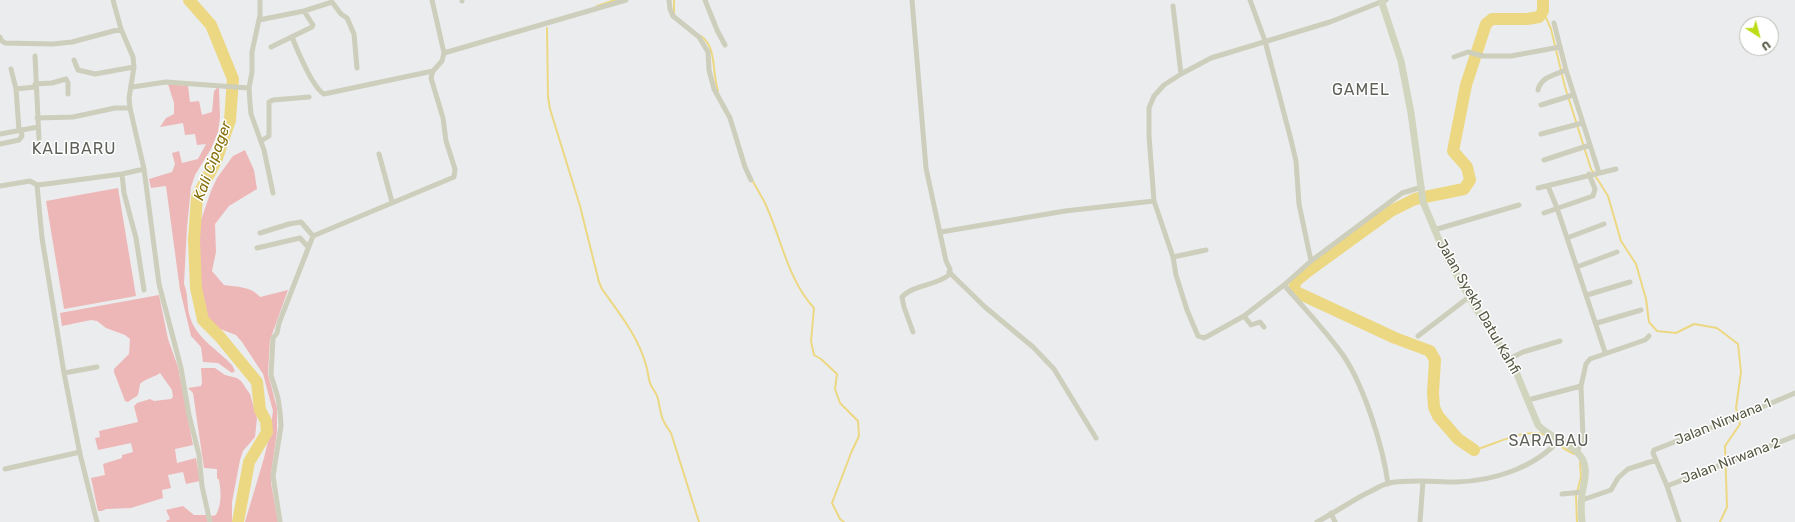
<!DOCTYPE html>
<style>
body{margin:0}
#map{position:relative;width:1795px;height:522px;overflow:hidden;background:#ebecee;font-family:Rubik,sans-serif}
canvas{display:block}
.north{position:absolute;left:1739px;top:16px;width:40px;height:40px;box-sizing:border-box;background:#fff;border:1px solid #bcbcb4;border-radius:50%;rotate:144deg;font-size:11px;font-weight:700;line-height:16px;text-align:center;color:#575843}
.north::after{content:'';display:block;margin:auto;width:14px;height:18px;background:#bcdd16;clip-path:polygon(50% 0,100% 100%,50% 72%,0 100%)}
</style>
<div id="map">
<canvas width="1795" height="522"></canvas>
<div class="north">U</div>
</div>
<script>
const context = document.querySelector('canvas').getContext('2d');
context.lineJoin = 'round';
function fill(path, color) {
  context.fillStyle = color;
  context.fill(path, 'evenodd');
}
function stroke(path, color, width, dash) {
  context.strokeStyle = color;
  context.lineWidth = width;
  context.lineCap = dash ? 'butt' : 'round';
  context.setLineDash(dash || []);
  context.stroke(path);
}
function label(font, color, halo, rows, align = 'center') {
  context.font = font + ' Rubik,sans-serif';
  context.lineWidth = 3;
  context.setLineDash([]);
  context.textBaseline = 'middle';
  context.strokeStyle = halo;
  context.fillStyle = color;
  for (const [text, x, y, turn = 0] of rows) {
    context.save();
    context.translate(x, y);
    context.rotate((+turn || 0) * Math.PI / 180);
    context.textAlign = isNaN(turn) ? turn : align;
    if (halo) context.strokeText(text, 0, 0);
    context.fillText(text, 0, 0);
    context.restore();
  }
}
fill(new Path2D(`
 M168,84L188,86L190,102L199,101L202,115L212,112L214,91L218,87L219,89L220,117L218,132L211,149L195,175L191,187L187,227L184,284C189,296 186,308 191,320C198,339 219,351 232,365L235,371L232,373L218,363L203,362L201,347L191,336L180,290L166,186L151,188L149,179L172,172L175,164L172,153L179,151L182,163L198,159L206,144L197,145L195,134L185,135L183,123L160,127L166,118L174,114V103Z
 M245,150L254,170L257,189L229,206L215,224L216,252L212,271L224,285C237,287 251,286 260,297L288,290L270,340L268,374L277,408V432L271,474V483L278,522H245L264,458L270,433L273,411L263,374L242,342L236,335L220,329L209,321L204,310L201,292L199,251L200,223L211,191L217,178L233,156Z
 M118,188L136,296L64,309L46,201Z
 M159,295L168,339L178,367L193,445L175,449L177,463L196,458L200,481L186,484L183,472L168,475L171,488L162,490L163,498L131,508L106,509L102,511H98L91,478L105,475L103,464L122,458V455L133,452L131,443L98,450L95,438L100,437L99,431L138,422L134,406L137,403L150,399L154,401L171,399L173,397L172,390L160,373C153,378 146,378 140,384C137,400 140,393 128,402L125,401L114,372V369L129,354L130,339L125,335L106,328L97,321L91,320L62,326L60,313Z
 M201,368H215L225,375L237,378L241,381L250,394L257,418L255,437L243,451L240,460L232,502V522H212L211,516L216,515C222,504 221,491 219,480L217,478V469L204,468L193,393L188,388L201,386L202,383Z
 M183,506L194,515H206L208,522H167L166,521L170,519L166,510Z`), '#eeb7b7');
stroke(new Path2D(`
 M597,6L615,0
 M1543,11L1551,29L1565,87L1591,169L1608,196L1621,241L1636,264L1646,299L1649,322L1657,331L1676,333L1694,324L1717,328L1738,344L1741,372L1736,408L1740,424L1725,446L1727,507L1720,522
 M674,15V0
 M547,28L548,97L550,109L580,206L599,282L602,289C619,313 638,336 646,365C648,371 648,377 650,383C652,389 657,393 658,399C662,417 660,417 671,433L699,522
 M701,36C717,47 712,73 718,91
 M752,180C756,187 760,194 764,201C781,236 787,279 814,308L811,341L814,355L821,359L837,374L835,389L840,403L858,421L859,436L851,453L832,503L840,519L844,522
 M1558,443L1563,448L1574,454
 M1474,450C1494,445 1525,427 1546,435
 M1577,522L1576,496L1581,477L1580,462`), '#ecd883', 2);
stroke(new Path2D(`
 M189,0L211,25L233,79L230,120L216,161L197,197L194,240L196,288L203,320L220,337L257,382L260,410L266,421L267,432L249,462L238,522
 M1474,450L1458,439L1438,416L1434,407L1433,393L1435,360L1430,351L1395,338L1294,291L1295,282L1307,272L1391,211L1415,199L1464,189L1470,180L1467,167L1453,151L1466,85L1486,24L1492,19H1527L1539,17L1543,11V0`), '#ecd883', 12);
stroke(new Path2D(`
 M113,0L121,29L133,57L134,67L129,98L130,108L144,169L159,284L181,368L189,415L199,455L202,486L210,522
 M260,0V15L252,52V72L249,88L250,103L251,114L264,150L273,193
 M462,0V1
 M669,0L670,9L673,16L699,37L708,52L709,70L714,89L730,118L745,167L751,180
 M705,0L717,30L725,45
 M912,0L926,168L946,261L950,269V274C937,286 914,284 902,297L904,307L913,332
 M1250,0L1265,41L1291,140L1296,161L1299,204L1311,261
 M1386,0L1330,22L1211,58L1181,74L1164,85L1154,96L1149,108V136L1154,201L1173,257L1176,275L1187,310L1198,336L1204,338L1208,336L1244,316L1284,285L1311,261L1402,193L1422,187
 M1173,6L1181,74
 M259,20L304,11L332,2L341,14L347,18L354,34L357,68
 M1554,23L1566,70L1599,173
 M0,37L1,40L5,43L53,44L72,42L121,29
 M292,37C297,50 313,88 324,94L433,71
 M271,47L312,27L313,25L304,11
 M444,53L626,0
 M35,56L39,139
 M1454,57L1468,52L1483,56H1511L1560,47
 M74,60L78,70L95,74L134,67
 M11,69L16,89L19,130
 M35,84L52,83L66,79L68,83V94
 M132,87L166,82L249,88
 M16,89L35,87
 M1538,90C1541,77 1554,75 1566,70
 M1541,105L1573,95
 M37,118L73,117L115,108H130
 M0,134L38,127
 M1541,134L1582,123
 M261,141L269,136V102L273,100L309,97
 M0,144L19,140L22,136L21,130
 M379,154L392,202
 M1544,160L1590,145
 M122,174L124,193L136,238L144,290
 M37,185L42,238L64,373L80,454L97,522
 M0,186L30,181L37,185L46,184L122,174L144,169
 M1548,186L1557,208L1605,352
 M1538,188L1616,169
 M1544,213L1593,196L1595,189L1589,174
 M1434,230L1519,205
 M941,232L1065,211L1154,201
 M260,233L289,224L301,222L313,236
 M1567,238L1604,224
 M257,248L300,238L308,247
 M1173,257L1206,250
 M1577,267L1617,252
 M949,272L985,307L1033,347L1054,369L1096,438
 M1284,285C1304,308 1325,330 1343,355C1364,386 1383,446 1388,484
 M1587,295L1630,282
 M1244,316L1251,325L1260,322L1264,327
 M1597,323L1641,310
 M1418,336L1469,297
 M1509,359L1523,352L1560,341
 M64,373L97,367
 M1528,400L1581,386L1586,364L1590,359L1645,340L1649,336
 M1577,452L1583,437L1581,386
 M5,469L80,452
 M1667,486L1795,436
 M1562,494L1583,492
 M1582,500L1611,490L1618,478L1628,469L1656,460
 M1331,513L1335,522
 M280,522L273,476L281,426L280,412L278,398L271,375L273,338L277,333L279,323L313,236L454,177L455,169L446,141L443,118L431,78L433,71L442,61L444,53L432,0
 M1317,522C1334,513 1350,502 1367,493C1374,490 1381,485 1389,483C1411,479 1434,482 1456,482C1493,481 1535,468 1560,439
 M1420,522L1423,481
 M1679,522L1667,486L1653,453L1654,450L1736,418L1795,393`), '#cdcebb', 5);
stroke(new Path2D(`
 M1381,0L1401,61L1411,113L1423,202L1445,254L1475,307L1514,367L1538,425C1548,436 1565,441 1576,451C1590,464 1585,478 1582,494C1581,503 1581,513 1582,522`), '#d2d5bd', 7);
label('14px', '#575843', '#fff', [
 ["Jalan Syekh Datul Kahfi",1478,307,60],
 ["Jalan Nirwana 1",1723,422,-22],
 ["Jalan Nirwana 2",1731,461,-21]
]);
label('italic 15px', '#87700b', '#fff', [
 ["Kali Cipager",213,161,-70]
]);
context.letterSpacing = '1px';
label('16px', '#5f6058', '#fff', [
 ["GAMEL",1361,90],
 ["KALIBARU",74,149],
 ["SARABAU",1549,441]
]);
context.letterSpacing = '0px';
</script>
